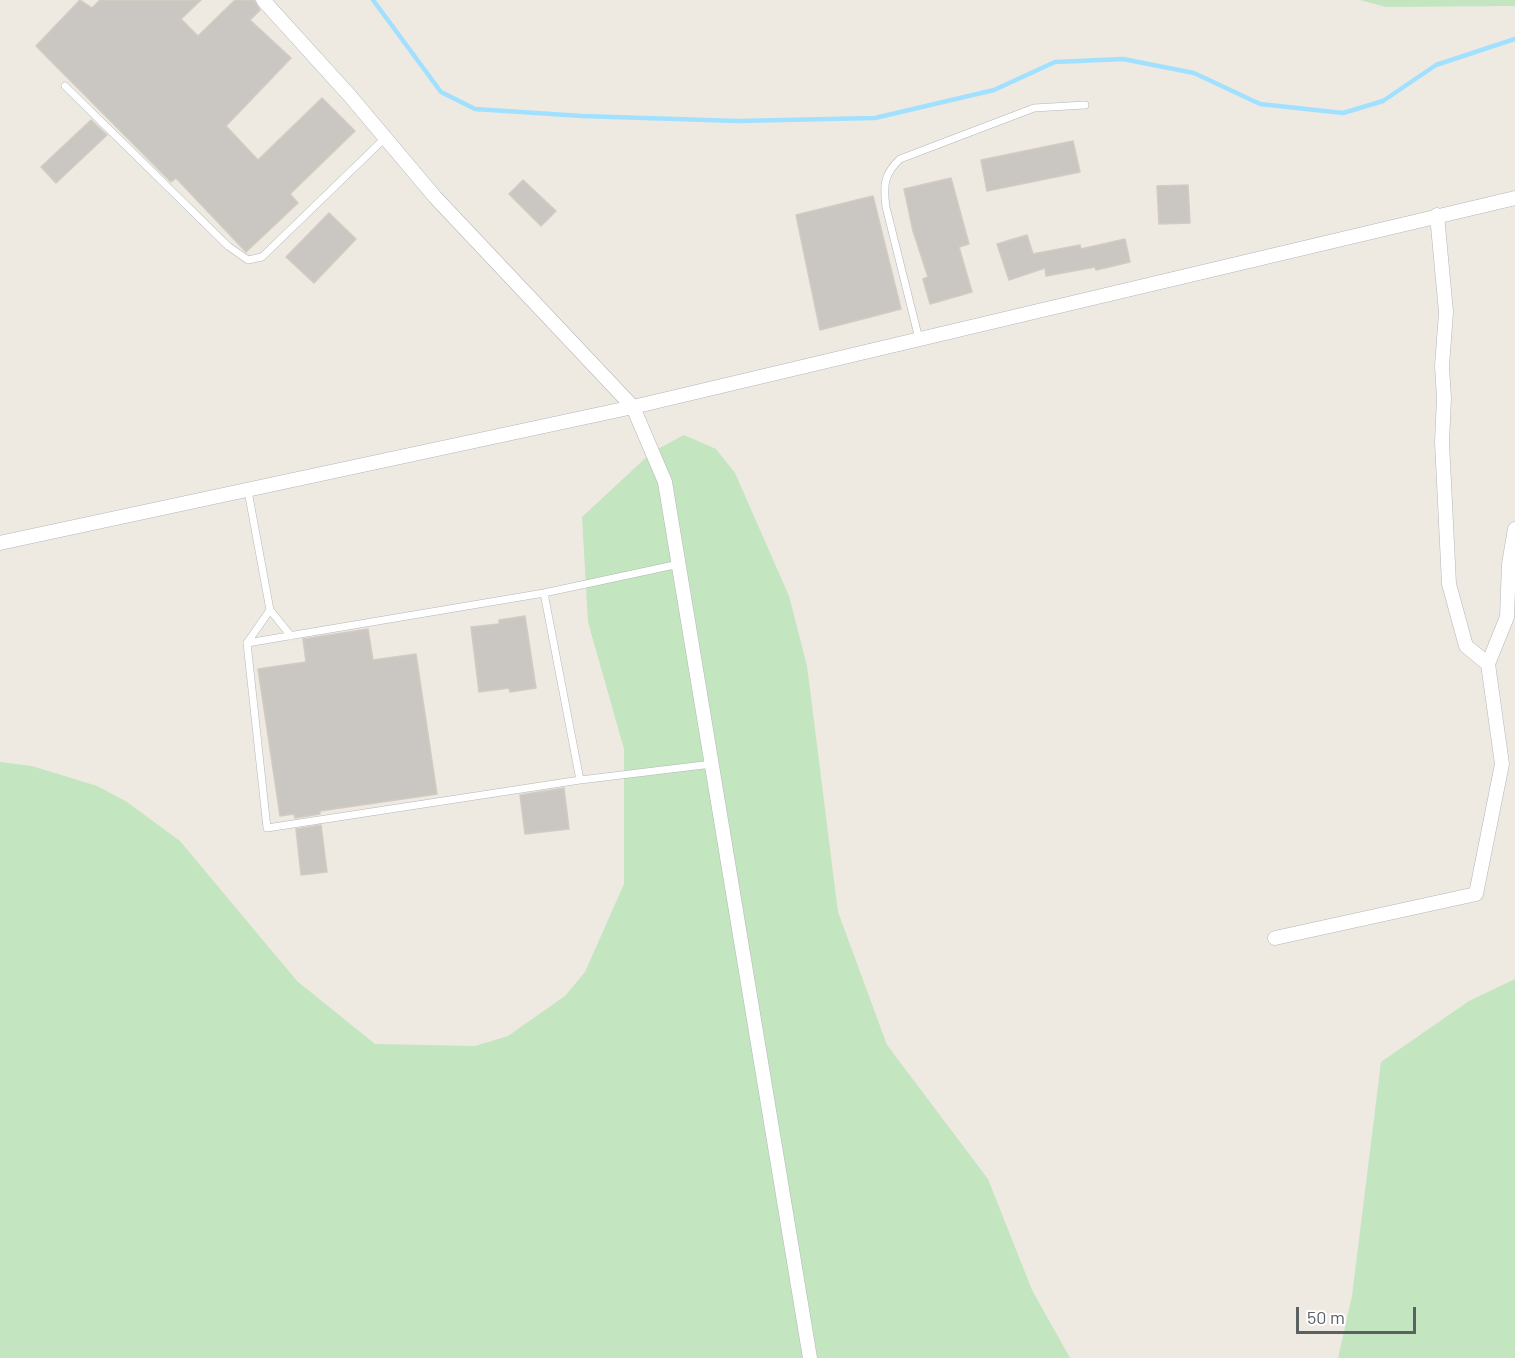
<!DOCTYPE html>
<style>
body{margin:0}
#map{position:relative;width:1515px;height:1358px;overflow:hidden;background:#eeeae2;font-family:Barlow,sans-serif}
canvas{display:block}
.scale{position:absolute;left:1296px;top:1307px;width:120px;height:27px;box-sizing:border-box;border:3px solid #5b6063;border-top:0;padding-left:8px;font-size:18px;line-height:21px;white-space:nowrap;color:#5b6063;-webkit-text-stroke:4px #fff;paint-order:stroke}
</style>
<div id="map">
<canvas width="1515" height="1358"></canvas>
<div class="scale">50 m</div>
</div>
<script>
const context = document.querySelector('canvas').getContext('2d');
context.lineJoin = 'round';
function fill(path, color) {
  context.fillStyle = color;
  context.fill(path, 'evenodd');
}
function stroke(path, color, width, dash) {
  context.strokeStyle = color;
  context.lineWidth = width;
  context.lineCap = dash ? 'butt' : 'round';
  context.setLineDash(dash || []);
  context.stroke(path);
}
fill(new Path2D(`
 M1360,0H1515V6L1386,7Z
 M684,435L716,449L735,473L789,596L807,666L838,912L887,1045L988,1179L1032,1290L1070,1358H0V762L32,766L97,786L127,802L180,841L297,981L375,1044L475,1046L508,1036L565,996L585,972L624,884V749L588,622L582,517L652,452Z
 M1515,979V1358H1338L1352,1296L1381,1062L1469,1001Z`), '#c3e5bf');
stroke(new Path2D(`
 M373,0L441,92L475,109L582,116L738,121L875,118L994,90L1055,62L1123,59L1194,73L1260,104L1343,113L1383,101L1436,65L1515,39`), '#a1e1ff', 4.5);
const building = new Path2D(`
 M80,0L92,8L100,0H201L181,19L198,36L235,0H254L260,10L250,20L291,58L226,126L258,160L322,98L355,131L290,194L298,203L246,252L176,178L171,182L36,46Z
 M91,120L107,135L56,183L41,167Z
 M1073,141L1080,172L987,191L981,160Z
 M951,178L969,244L959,247L972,292L930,304L923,279L928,277L913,231L904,189Z
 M523,180L556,211L541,226L509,194Z
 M1188,185L1190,223L1159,224L1157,186Z
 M873,196L901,309L820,330L796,215Z
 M329,213L356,239L314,283L286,257Z
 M1027,235L1033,254L1080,245L1081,249L1125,239L1130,262L1096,270L1095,267L1046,276L1045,268L1009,280L997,244Z
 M525,616L536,688L510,692L509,688L479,692L471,627L499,624V620Z
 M368,629L373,660L416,654L437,794L320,811V814L295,818L294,814L280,816L258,669L306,662L303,639Z
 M564,788L569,829L525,834L520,795Z
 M321,825L327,872L301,875L296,829Z`);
fill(building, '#cac7c2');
stroke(building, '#d2cbc1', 1.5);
const service = new Path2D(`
 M65,86L228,246L248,260L262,257L385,138
 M919,339L886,207C883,185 884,174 900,159L1034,108L1085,105
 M544,593L679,564
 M270,610L291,636
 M247,643L544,593L580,780L267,828L247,643L270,610L248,491
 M580,780L712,764`);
const minor = new Path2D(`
 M263,0L350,96L435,197L633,407L665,482L810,1358
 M1437,215L1446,312L1442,366L1444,398L1442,442L1449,584L1466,646L1488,664L1507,617L1509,564L1515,529
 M0,543L633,407L1515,198
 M1275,938L1476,894L1502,764L1488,664`);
stroke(service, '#b3b6ba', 8);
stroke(minor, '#b3b6ba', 15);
stroke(service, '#fff', 7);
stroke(minor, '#fff', 14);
</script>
